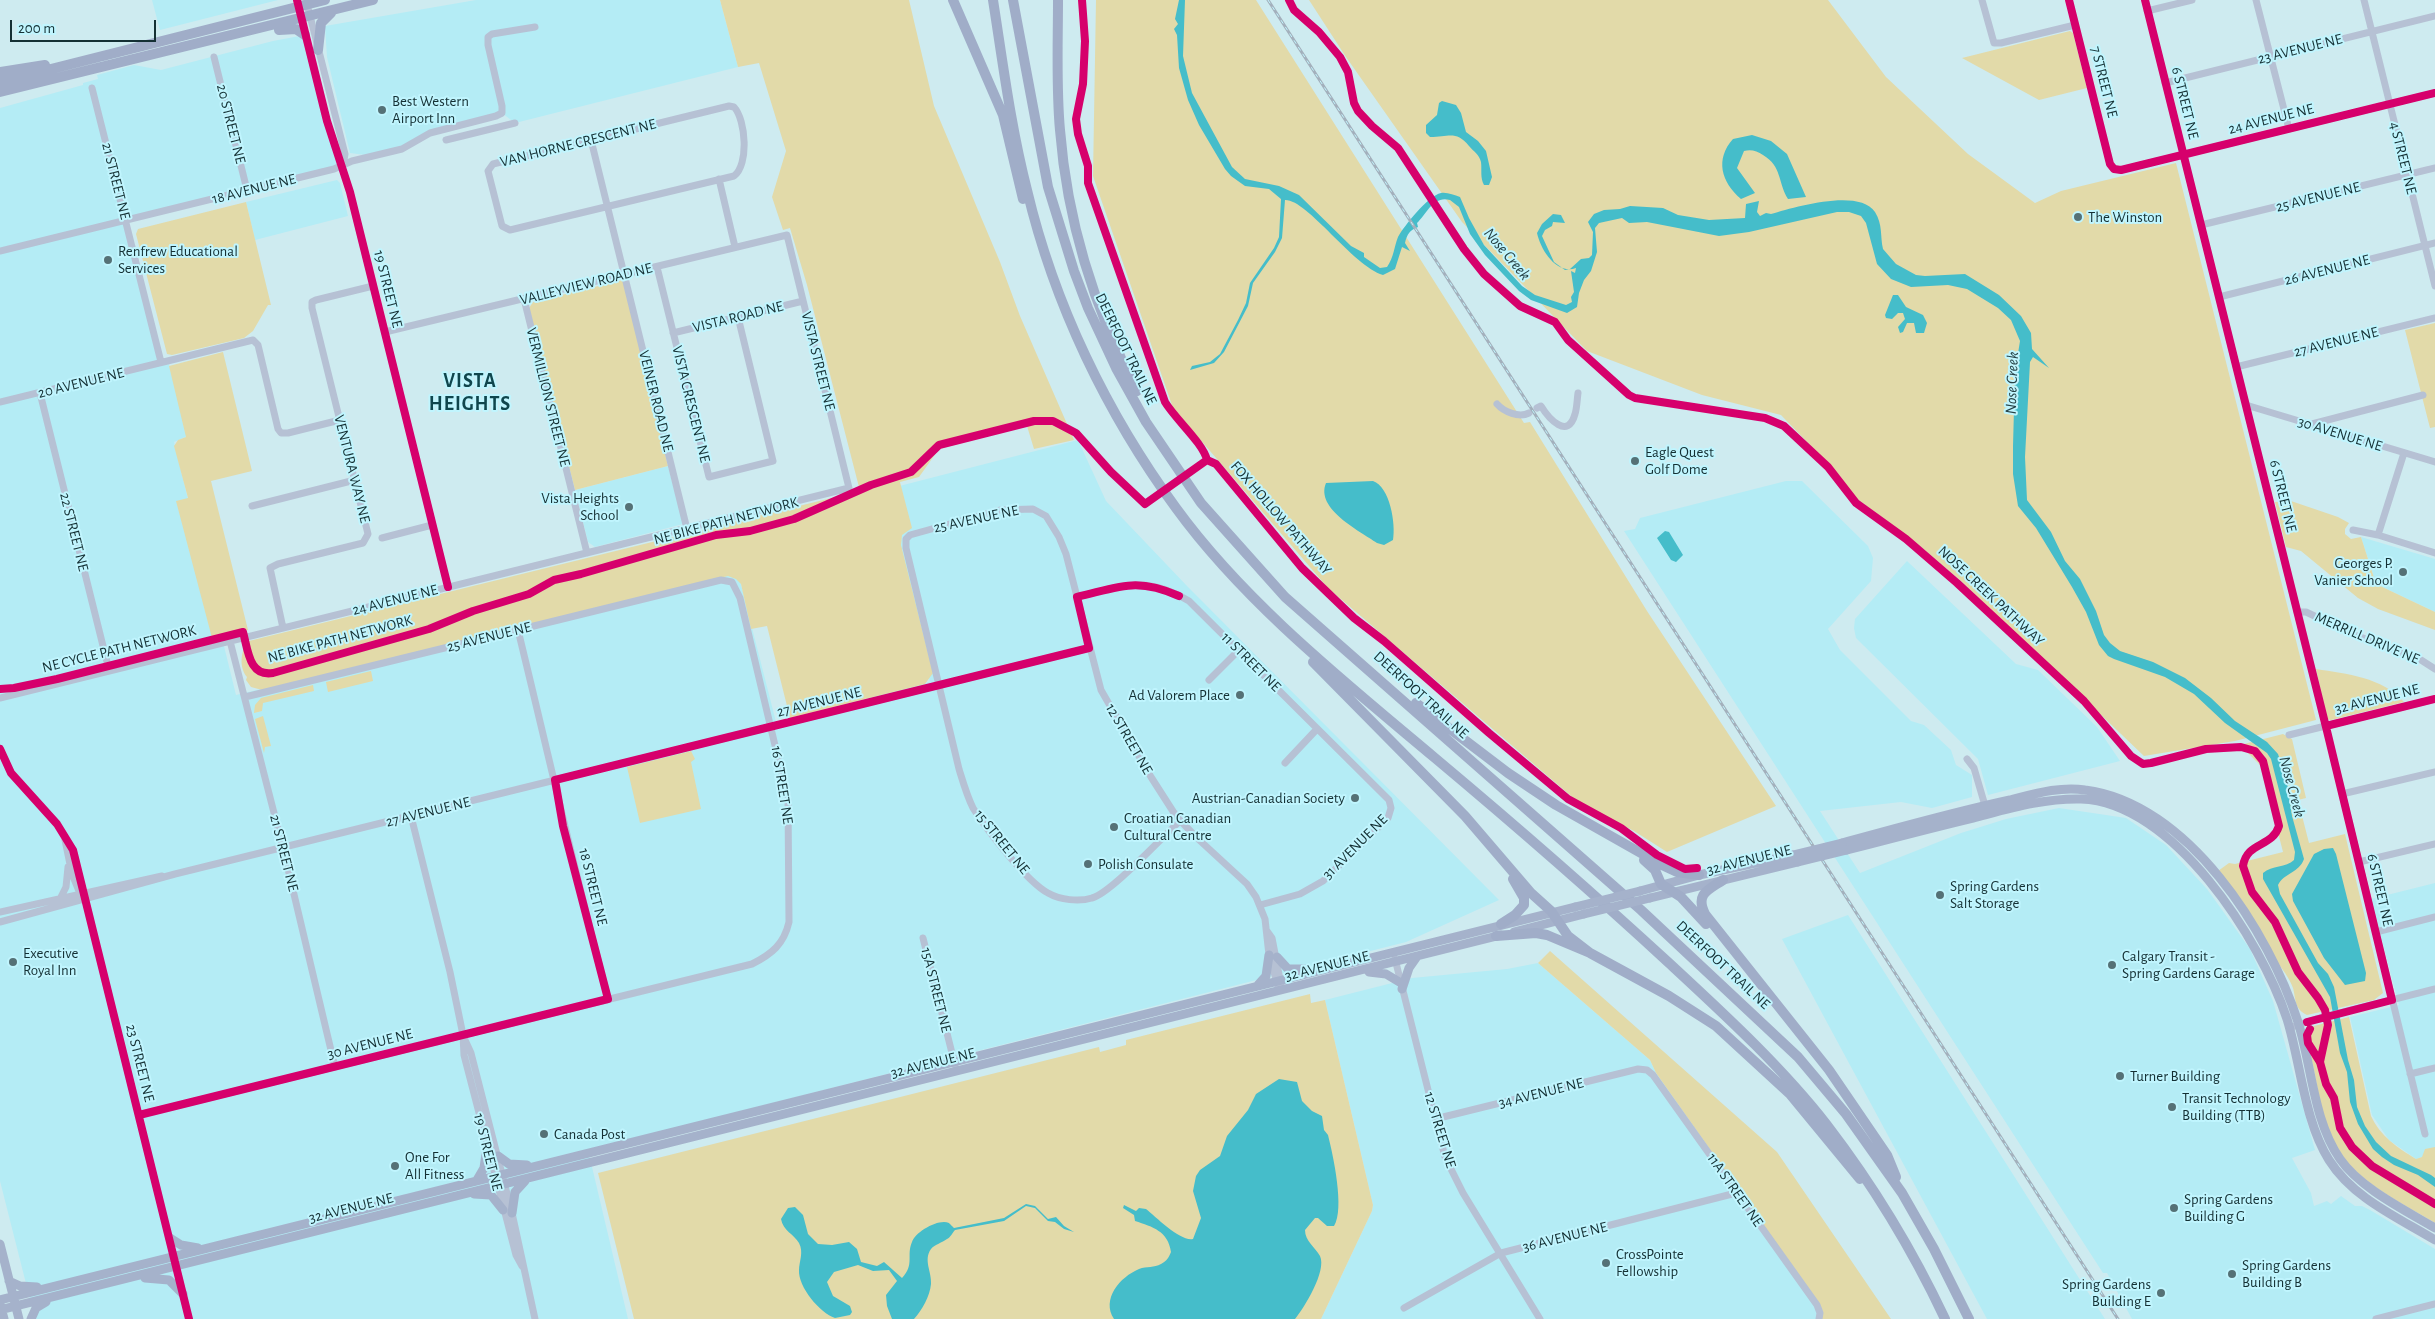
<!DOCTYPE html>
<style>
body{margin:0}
#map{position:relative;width:2435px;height:1319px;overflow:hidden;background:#ceebf0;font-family:"Alegreya Sans",sans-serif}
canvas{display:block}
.scale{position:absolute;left:10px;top:20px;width:146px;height:22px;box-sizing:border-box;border:2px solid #143034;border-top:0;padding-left:6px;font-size:15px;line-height:18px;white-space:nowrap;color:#143034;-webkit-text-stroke:4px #c0f5fe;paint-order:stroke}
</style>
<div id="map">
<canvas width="2435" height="1319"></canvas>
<div class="scale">200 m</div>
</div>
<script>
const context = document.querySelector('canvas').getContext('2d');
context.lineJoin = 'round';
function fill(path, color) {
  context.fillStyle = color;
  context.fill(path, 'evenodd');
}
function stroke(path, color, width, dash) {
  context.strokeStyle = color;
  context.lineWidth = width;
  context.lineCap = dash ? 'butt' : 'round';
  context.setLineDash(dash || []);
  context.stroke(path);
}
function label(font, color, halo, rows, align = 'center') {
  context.font = font + ' "Alegreya Sans",sans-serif';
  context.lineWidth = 4;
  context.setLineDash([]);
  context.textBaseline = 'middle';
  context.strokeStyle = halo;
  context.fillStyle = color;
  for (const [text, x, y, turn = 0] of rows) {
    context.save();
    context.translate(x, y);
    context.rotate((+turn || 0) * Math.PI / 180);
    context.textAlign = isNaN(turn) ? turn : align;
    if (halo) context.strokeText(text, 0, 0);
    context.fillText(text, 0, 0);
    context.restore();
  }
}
fill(new Path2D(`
 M152,0H278L160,30Z
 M476,0H720L738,67L515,123L502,113L443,129L402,149L373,156L350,153L327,57L325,26Z
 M305,35L343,165L125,221L161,362L168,361L188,436L174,442L236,695L738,573L776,722L930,682L884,490L1078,440L1106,501L1187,586L1499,900L1406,942L588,1150L628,1319H35L0,1181V108L83,85V83L98,79L97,75L134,65L161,70L273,41Z
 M337,180L340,183L348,216L255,240L246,202Z
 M668,466L683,524L595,547L588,542L575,490Z
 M1786,481H1802L1868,546L1873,558L1871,581L1828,629L1840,650L1911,721L1924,725L1951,750L1956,765L1972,775V797L1932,808L1901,802L1820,811L1860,873L1961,833L2006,819L2059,808L2126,818L2166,845L2207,889L2250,949L2273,1001L2315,1150L2292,1158L2311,1193L2314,1206L2327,1201L2331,1204L2341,1196L2355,1206H2362L2370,1210L2435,1249V1319H2132L2107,1273H2103L1624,531L1635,529L1640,518Z
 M2361,537L2435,559V612L2376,584Z
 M1907,561L2016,664L2038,670L2097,727L2120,761L1988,795L1978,759L1856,638L1854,628L1855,619Z
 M2435,883V1147L2422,1157L2416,1159L2389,1140L2372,1115L2350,1017L2399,1005L2371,899Z
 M1848,915L2105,1319H1987L1782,939Z
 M1538,963L1650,1060L1656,1073L1819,1304L1821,1319H1321L1372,1211L1373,1205L1325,1000L1412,978L1507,969Z`), '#b4ecf5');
fill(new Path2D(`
 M720,0H909L934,106L1000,262L1020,316L1074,440L1034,449L1027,426L939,449L919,477L900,482L912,528L902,535L901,545L933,673L925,684L790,718L767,626L751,629L741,584L736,579L728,576L262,690L251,687L246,680L247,677C239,668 240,650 249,641L860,491L807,285L790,228L783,230L772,197L786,151L759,63L738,67Z
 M1096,0H1256L1524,423L1530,422L1647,611L1776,806L1667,852L1634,831L1578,802L1328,588L1173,408L1093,176Z
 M1309,0H1828L1886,77L1968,154L2035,203L2061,191L2176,163L2316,720L2235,741L2144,756L1961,581L1915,542L1856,498L1847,489L1840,476L1781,415L1702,395L1587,351L1462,222L1346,57Z
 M2070,31L2073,33L2087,88L2039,100L1962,58Z
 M246,202L271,305H268L253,331L244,338L172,355L167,354L136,234L138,229Z
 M623,280L668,466L575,490L529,308L533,302Z
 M2435,323V427L2430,428L2405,330Z
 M223,352L252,471L211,481L248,630L212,638L176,501L188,498L174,446L178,440L186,437L169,366Z
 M2291,501L2338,517L2349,523L2345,529V534L2351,539L2361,537L2376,584L2435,612V630L2378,609L2358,598L2301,551L2286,547L2275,502Z
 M2316,669C2347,674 2382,677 2404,702L2331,720L2327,719Z
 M371,671L373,681L328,692L326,682Z
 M313,685L314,691L263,703L262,711L254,713L255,705L261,698Z
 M263,716L271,746L265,747L264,753L255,719Z
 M2283,734L2292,739L2306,798L2298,800L2309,843L2345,834L2383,993L2374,1000L2307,1015C2294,1009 2296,999 2293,988C2289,977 2282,969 2276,960L2253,918L2218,871L2229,863L2235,864L2283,852L2261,766L2240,745Z
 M691,751L695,759L691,762L701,809L640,823L627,767Z
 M1550,951L1777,1152L1891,1319H1821L1819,1304L1656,1073L1650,1060L1538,963Z
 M1310,994L1311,1003L1325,1000L1373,1205L1372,1211L1321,1319H634L598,1173L1099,1047L1100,1052L1126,1045V1040Z
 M2349,1017L2371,1116C2381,1137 2397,1147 2416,1159L2422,1157L2425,1149L2435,1147V1223C2402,1203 2363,1185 2340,1153C2323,1128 2319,1094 2313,1065C2310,1054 2303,1034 2314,1026Z`), '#e2daa9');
fill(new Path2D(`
 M1179,0H1185L1183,56L1192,93L1232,167L1245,179L1279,186L1299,195L1351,246L1364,253V257L1380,268L1387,267C1394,257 1394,247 1398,237C1404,226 1428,196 1441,193C1447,192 1454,195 1460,197L1469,218L1484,245L1522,286L1535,295L1566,305L1572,302L1571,297L1574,292L1571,271L1575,273L1576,268C1557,275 1541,251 1537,233L1542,224L1553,214L1561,215L1565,223L1553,222L1552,226L1545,230L1542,236L1554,262L1565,270L1570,269L1581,259L1589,258L1592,255L1593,232L1588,222L1594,214L1604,210L1620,209L1630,206L1663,208L1678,215L1709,220L1745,218L1746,204L1759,201L1757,212L1760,216L1766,213L1771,214C1795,207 1859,188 1875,212C1883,225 1880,236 1883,249L1896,264L1916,275L1925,276L1965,274L1999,295L2021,316L2031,333L2032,349L2049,368L2033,357L2030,362L2025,457L2027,500L2051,532L2065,561L2080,579L2096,611L2104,635L2110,643L2120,651L2153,662L2185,678L2211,698L2235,721L2267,742L2278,754L2287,781L2292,816L2304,859C2299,873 2284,873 2278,885L2280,894L2318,963L2328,974L2334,987L2348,1060L2354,1080L2357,1107L2365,1126L2376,1142L2391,1156L2431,1175L2435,1178V1187L2418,1175L2394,1165L2382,1157L2373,1149L2358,1124L2350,1102L2347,1072L2340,1053L2330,997L2263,879V873C2272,865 2286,868 2294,860L2295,852L2271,759L2267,753L2225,723L2194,694L2165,677L2114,659L2108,656L2099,645L2086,612L2072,587L2036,528L2018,506L2013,474V446L2015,372L2020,341L2011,320L1998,308L1967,289L1948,285L1911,287L1891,279L1877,264L1866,223L1861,216L1849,212H1837L1749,232L1719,236L1647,222L1629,223L1622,218L1599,223L1595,228L1597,252L1591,271L1584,280L1579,293L1577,307L1567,313L1531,300L1519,291L1485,255L1470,234L1459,207L1450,200C1434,195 1427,213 1417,223L1418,227C1410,230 1407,234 1405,243L1410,251L1402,247L1395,269L1383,275C1353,266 1307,199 1285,200L1282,238L1275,252L1253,283L1248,306L1224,352L1214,363L1190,370L1192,366L1210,362L1220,354L1238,320L1246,303L1250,283L1274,248L1279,237L1281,199L1269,189L1245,186L1231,176L1225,169L1199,125L1188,100L1179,68L1177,35L1174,29L1178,24L1175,19Z
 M1442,101L1456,105L1461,113L1466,132L1478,141L1486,151L1492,177L1489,185H1484C1480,178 1482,170 1481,162C1479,154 1474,152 1469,146C1456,130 1449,137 1430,137L1426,133V125L1437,115L1439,103Z
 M1752,135L1771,141L1787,154L1806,197L1788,199C1778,183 1782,166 1763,155C1757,151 1751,149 1744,151L1737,168L1755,193L1741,199C1721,182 1715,159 1733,139Z
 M1893,295H1898L1906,307L1923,315L1927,323L1924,333H1916L1914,323H1907L1903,332L1900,333L1898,327L1905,319L1903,313H1898L1892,319L1886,318L1885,315Z
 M1373,481C1390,487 1396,524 1393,540L1384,545L1377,543C1360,531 1315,509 1326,483Z
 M1665,531L1669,532L1683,555L1676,562L1671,560L1657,538Z
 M2333,848L2336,854L2366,973L2365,981L2345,985L2324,958L2293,901L2292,894L2314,854L2324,849Z
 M1279,1079L1297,1082L1302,1101L1312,1111L1322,1116L1324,1130L1328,1135C1333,1155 1345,1209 1334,1226H1327L1318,1218H1315L1305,1230C1305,1241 1315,1247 1320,1256C1327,1271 1304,1308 1295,1319H1114C1101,1299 1120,1277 1139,1269C1147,1266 1154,1268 1161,1264C1167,1261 1169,1257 1171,1252C1168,1231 1153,1227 1135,1221L1134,1215L1123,1208L1124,1205L1136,1211L1139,1208L1146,1209C1156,1217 1181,1242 1193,1239L1201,1218L1193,1191L1196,1176L1200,1170L1220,1156L1227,1136L1248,1110L1256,1094Z
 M1026,1204L1035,1206L1048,1219L1056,1217L1064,1226L1074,1232L1064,1229L1055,1222L1048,1221L1035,1208L1026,1206L1004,1221L955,1230C952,1233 951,1237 947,1239C942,1243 935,1244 931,1249C923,1260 932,1272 931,1284C930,1296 922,1310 914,1319H892L887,1306L886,1295L897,1281L889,1270L873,1271L858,1265L834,1272L827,1282L833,1296L850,1306L852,1312L850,1315L835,1318C820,1313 798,1287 799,1270C799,1262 804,1252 799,1243C794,1234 783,1231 781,1219L788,1208L795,1207L803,1215L808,1234L818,1244L832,1245L849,1242L857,1249L861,1262L877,1266L884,1262L902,1278C915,1264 906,1256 912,1242C915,1232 939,1218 949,1223C949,1223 953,1227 954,1228L1004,1218Z`), '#45bdca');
stroke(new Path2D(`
 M297,0L327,121L350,192L448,587
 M306,0L345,154L343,165
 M1982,0L1994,43H2001L2075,25
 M2069,0L2110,164L2114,169L2121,170L2435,93
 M2145,0L2327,731L2425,1134
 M2256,0L2289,129
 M2364,0L2435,286
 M2147,11L2192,0
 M214,57L247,190
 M2165,83L2435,16
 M92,88L161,362
 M729,106L734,107C746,120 749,165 734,176L510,230L502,226L488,171L493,164Z
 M446,140L515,123
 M591,140L687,529
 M719,179L735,247
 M2201,225L2435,168
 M0,251L334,169L352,161L402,149L430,133L496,116L502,113V106L488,45V37L492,34L535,27
 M657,267L709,477L773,461L738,317
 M2219,297L2435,243
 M524,299L587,553
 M673,333L803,301
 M2236,367L2435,318
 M40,393L109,670
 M0,402L253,340L258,345L278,429L281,433H288L340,420
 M1497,404C1504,412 1519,418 1529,413
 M2246,405L2435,462
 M1537,408L1541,406C1549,419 1568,440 1575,414C1577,408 1577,400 1578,393
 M2312,424L2423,395
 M252,506L355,480
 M2353,530L2378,535L2435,553
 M2378,535L2404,453
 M382,538L432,525
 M1077,597C1123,586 1145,575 1189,601L1389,800L1391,808L1388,818L1323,881L1300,894L1260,905
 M2297,612H2306L2355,635L2421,660L2435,669
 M283,628L270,568L278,564L363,543L368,534L312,308V302L316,300L373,286
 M518,630C548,753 576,877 608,999
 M230,641L283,848L335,1067
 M1209,680L1238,651
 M0,698L849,488L787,235L385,332
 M2289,735L2435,699
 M0,749L11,773L57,824L73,850L189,1319
 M1967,759L1974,768L1986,809
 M1285,763L1317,729
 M2342,794L2435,772
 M411,816L450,972L463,1035L464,1055L516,1255L522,1266
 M1180,821C1162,837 1111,893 1092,898C1079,902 1060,900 1048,893C1027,882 986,829 973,808C967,796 963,782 959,769L906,548V539L910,535L1000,510L1033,509L1046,516L1059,537L1066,554L1101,690L1151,777L1176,816L1196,837L1247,884L1256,897L1265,919L1269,955L1278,986
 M65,840L72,874L81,896
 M2359,862L2435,844
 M61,897L66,887L68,867
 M0,912L162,876
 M0,922L175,874L1089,648
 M1267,931L1272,938L1281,985
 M2376,932L2435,917
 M923,938L955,1065
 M1395,959L1445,1157L1463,1193L1540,1319
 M2289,1028L2316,1019L2435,989
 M465,1040L471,1053L512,1213L535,1319
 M2410,1074L2435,1068
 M139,1115L752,964C772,954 784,944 789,922L788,800L740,598L732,582L721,580L245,697
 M1435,1119L1638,1069L1647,1070L1653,1075L1817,1305L1820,1313L1819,1319
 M1404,1308L1501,1253L1736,1193
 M2376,1319L2435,1304`), '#b6c1d4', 7);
stroke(new Path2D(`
 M1842,843C1898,828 1954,812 2010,800C2034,794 2060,786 2085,790C2188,803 2269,932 2298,1022C2312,1066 2313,1120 2340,1159C2360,1188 2405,1210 2435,1228
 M1847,850C1889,839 1931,828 1973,818C2008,809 2044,798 2081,799C2173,802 2261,940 2287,1019C2301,1064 2304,1120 2329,1160C2353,1198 2397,1217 2435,1240
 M1640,891L1699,875L1793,855
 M1650,898L1798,862
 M1514,932L1584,914
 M1277,957L1288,969H1305
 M1369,972L1386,974L1401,983
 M1258,985L1266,976L1269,955
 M1402,989L1409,968L1416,958
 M498,1156L509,1164L527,1165
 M477,1180L484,1168L487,1147
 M474,1194L491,1195L503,1210
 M512,1213L515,1192L525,1181
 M170,1238L181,1245L198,1248
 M0,1244L19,1319
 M145,1278L169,1280L183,1294
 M9,1281L20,1286L37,1287
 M0,1300L1575,907
 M0,1304L4,1319
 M0,1310L1501,935
 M31,1319L36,1308L46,1302`), '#a5b2cb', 9);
stroke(new Path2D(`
 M953,0L1003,115L1023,199
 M993,0C1003,64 1011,128 1027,190C1054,304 1107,414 1176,508C1245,603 1346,683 1435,758C1515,825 1593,893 1669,963C1724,1014 1781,1066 1827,1125C1873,1185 1913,1251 1945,1319
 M1013,0L1048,187L1074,271L1088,308L1116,368L1146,422L1201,503L1285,597L1641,910L1798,1057L1846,1114L1902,1193L1934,1249L1969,1319
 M1058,0C1058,43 1056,87 1060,130C1067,220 1095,310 1137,391
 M279,30L296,29L305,35
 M318,50L321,23L331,13
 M0,72L45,65
 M0,82L325,0
 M0,92L373,0
 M1313,662L1465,816L1531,893L1551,911L1568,936L1590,953
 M1416,703L1508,773L1556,805L1662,865L1677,872L1699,875
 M1644,860L1655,870L1661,884L1681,897L1706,924
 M1723,880C1708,890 1695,894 1705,914L1829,1070L1887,1155L1896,1177
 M1501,924L1515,915L1524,905V898L1513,879
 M1496,936L1536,933L1547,935L1590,953L1669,996L1716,1026L1790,1094L1860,1179`), '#a0adc8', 10);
const rail = new Path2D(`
 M1268,0L2118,1319`);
stroke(rail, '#a3b0bc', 3);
stroke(rail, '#c0f5fe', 1, [4]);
stroke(new Path2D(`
 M1793,855L1842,843
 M1798,862L1847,850
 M1575,907L1640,891
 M1584,914L1650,898`), '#a5b2cb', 9);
stroke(new Path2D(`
 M297,0L327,121L350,192L448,587
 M1082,0L1085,41L1083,84L1076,119L1078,134L1088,166V183L1165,402C1176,420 1203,443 1207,460
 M1289,0L1294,10L1319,32L1340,57L1348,72L1354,103L1358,111L1372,126L1398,148L1464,249L1484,274L1520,306L1555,322L1568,340L1629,395L1635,398L1765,418L1784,426L1828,467L1856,503L1906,539L1957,583L2084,701L2131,756L2143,764L2151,763L2206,749L2241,747L2255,751L2263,761L2279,826C2272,848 2247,841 2243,866L2252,892L2275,922L2298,972L2318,998L2325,1010L2328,1025L2320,1062
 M2069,0L2110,164L2114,169L2121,170L2435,93
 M2145,0L2327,731L2392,1000L2307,1022
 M1207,460L1216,464L1302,568L1354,618L1384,641L1489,733L1568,799L1621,828L1657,855L1685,869L1697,868
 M0,689L14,688L57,679L243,632C248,650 249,677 273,673L429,629L473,611L529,594L554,580L581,574L716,535L750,531L794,519L871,485L911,472L939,445L1034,421H1053L1076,433L1111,472L1145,504L1207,460
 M2326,726L2435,699
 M0,749L11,773L57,824L73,850L189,1319
 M2310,1029L2307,1035L2308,1043L2320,1062L2326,1084L2334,1098L2340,1128L2352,1147L2372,1166L2435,1204
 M139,1115L608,999L563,826L555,780L1089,648L1077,597C1120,587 1136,577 1179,596`), '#d6006c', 8);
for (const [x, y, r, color] of [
 [382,110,5,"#557176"],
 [2078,217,5,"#557176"],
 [108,260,5,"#557176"],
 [1635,461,5,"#557176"],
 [629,507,5,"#557176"],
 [2403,572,5,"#557176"],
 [1240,695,5,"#557176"],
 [1355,798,5,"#557176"],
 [1114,827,5,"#557176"],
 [1088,864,5,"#557176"],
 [1940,895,5,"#557176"],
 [13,962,5,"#557176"],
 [2112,965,5,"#557176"],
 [2120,1076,5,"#557176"],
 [2172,1107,5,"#557176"],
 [544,1134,5,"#557176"],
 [395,1166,5,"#557176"],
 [2174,1208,5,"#557176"],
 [1606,1263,5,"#557176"],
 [2232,1274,5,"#557176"],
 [2161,1293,5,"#557176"]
]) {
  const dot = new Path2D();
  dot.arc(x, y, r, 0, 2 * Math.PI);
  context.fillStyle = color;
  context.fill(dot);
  stroke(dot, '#c0f5fe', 2);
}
label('15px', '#143034', '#c0f5fe', [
 ["23 AVENUE NE",2300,49,-14],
 ["7 STREET NE",2104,82,76],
 ["6 STREET NE",2185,103,76],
 ["24 AVENUE NE",2271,119,-14],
 ["20 STREET NE",231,124,76],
 ["VAN HORNE CRESCENT NE",578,143,-14],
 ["4 STREET NE",2403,158,76],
 ["21 STREET NE",116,181,76],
 ["18 AVENUE NE",254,189,-14],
 ["25 AVENUE NE",2318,197,-14],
 ["26 AVENUE NE",2327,270,-14],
 ["VALLEYVIEW ROAD NE",586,284,-14],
 ["19 STREET NE",388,289,76],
 ["VISTA ROAD NE",738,317,-14],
 ["27 AVENUE NE",2336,342,-14],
 ["DEERFOOT TRAIL NE",1126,349,64],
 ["VISTA STREET NE",818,361,76],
 ["20 AVENUE NE",81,383,-14],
 ["VERMILLION STREET NE",548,397,76],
 ["VEINER ROAD NE",656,401,76],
 ["VISTA CRESCENT NE",691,404,76],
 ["30 AVENUE NE",2340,434,17],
 ["VENTURA WAY NE",352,469,76],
 ["6 STREET NE",2283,496,76],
 ["FOX HOLLOW PATHWAY",1281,518,49],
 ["25 AVENUE NE",976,519,-12],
 ["NE BIKE PATH NETWORK",726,521,-15],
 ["22 STREET NE",74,532,76],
 ["NOSE CREEK PATHWAY",1991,596,43],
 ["24 AVENUE NE",395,600,-14],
 ["25 AVENUE NE",489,637,-14],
 ["MERRILL DRIVE NE",2367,638,23],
 ["NE BIKE PATH NETWORK",340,639,-15],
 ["NE CYCLE PATH NETWORK",119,649,-14],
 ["11 STREET NE",1251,662,45],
 ["DEERFOOT TRAIL NE",1421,695,42],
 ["32 AVENUE NE",2377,699,-14],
 ["27 AVENUE NE",819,702,-14],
 ["12 STREET NE",1129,739,60],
 ["16 STREET NE",782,785,81],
 ["27 AVENUE NE",428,812,-14],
 ["15 STREET NE",1002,842,51],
 ["31 AVENUE NE",1355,847,-45],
 ["21 STREET NE",284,853,76],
 ["32 AVENUE NE",1749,860,-14],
 ["18 STREET NE",593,887,76],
 ["6 STREET NE",2380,890,77],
 ["DEERFOOT TRAIL NE",1723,965,43],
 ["32 AVENUE NE",1327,966,-14],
 ["15A STREET NE",936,990,76],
 ["30 AVENUE NE",370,1044,-14],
 ["23 STREET NE",140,1063,76],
 ["32 AVENUE NE",933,1063,-14],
 ["34 AVENUE NE",1541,1093,-14],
 ["12 STREET NE",1440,1130,73],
 ["19 STREET NE",488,1152,76],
 ["11A STREET NE",1735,1190,55],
 ["32 AVENUE NE",351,1208,-14],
 ["36 AVENUE NE",1565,1237,-14]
]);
label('15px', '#143034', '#c0f5fe', [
 ["Best Western",392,101],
 ["Airport Inn",392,118],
 ["The Winston",2088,217],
 ["Renfrew Educational",118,251],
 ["Services",118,268],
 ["Eagle Quest",1645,452],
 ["Golf Dome",1645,469],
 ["Vista Heights",619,498,"right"],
 ["School",619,515,"right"],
 ["Georges P.",2393,563,"right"],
 ["Vanier School",2393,580,"right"],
 ["Ad Valorem Place",1230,695,"right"],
 ["Austrian-Canadian Society",1345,798,"right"],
 ["Croatian Canadian",1124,818],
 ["Cultural Centre",1124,835],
 ["Polish Consulate",1098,864],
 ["Spring Gardens",1950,886],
 ["Salt Storage",1950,903],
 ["Executive",23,953],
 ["Royal Inn",23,970],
 ["Calgary Transit -",2122,956],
 ["Spring Gardens Garage",2122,973],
 ["Turner Building",2130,1076],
 ["Transit Technology",2182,1098],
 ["Building (TTB)",2182,1115],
 ["Canada Post",554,1134],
 ["One For",405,1157],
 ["All Fitness",405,1174],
 ["Spring Gardens",2184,1199],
 ["Building G",2184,1216],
 ["CrossPointe",1616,1254],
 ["Fellowship",1616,1271],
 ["Spring Gardens",2242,1265],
 ["Building B",2242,1282],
 ["Spring Gardens",2151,1284,"right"],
 ["Building E",2151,1301,"right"]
], 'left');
label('italic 16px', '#254145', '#c0f5fe', [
 ["Nose Creek",1507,254,50],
 ["Nose Creek",2012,383,-88],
 ["Nose Creek",2292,787,75]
]);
context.letterSpacing = '1px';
label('bold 20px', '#10464d', '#c0f5fe', [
 ["VISTA",470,381],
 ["HEIGHTS",470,404]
]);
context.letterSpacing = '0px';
</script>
